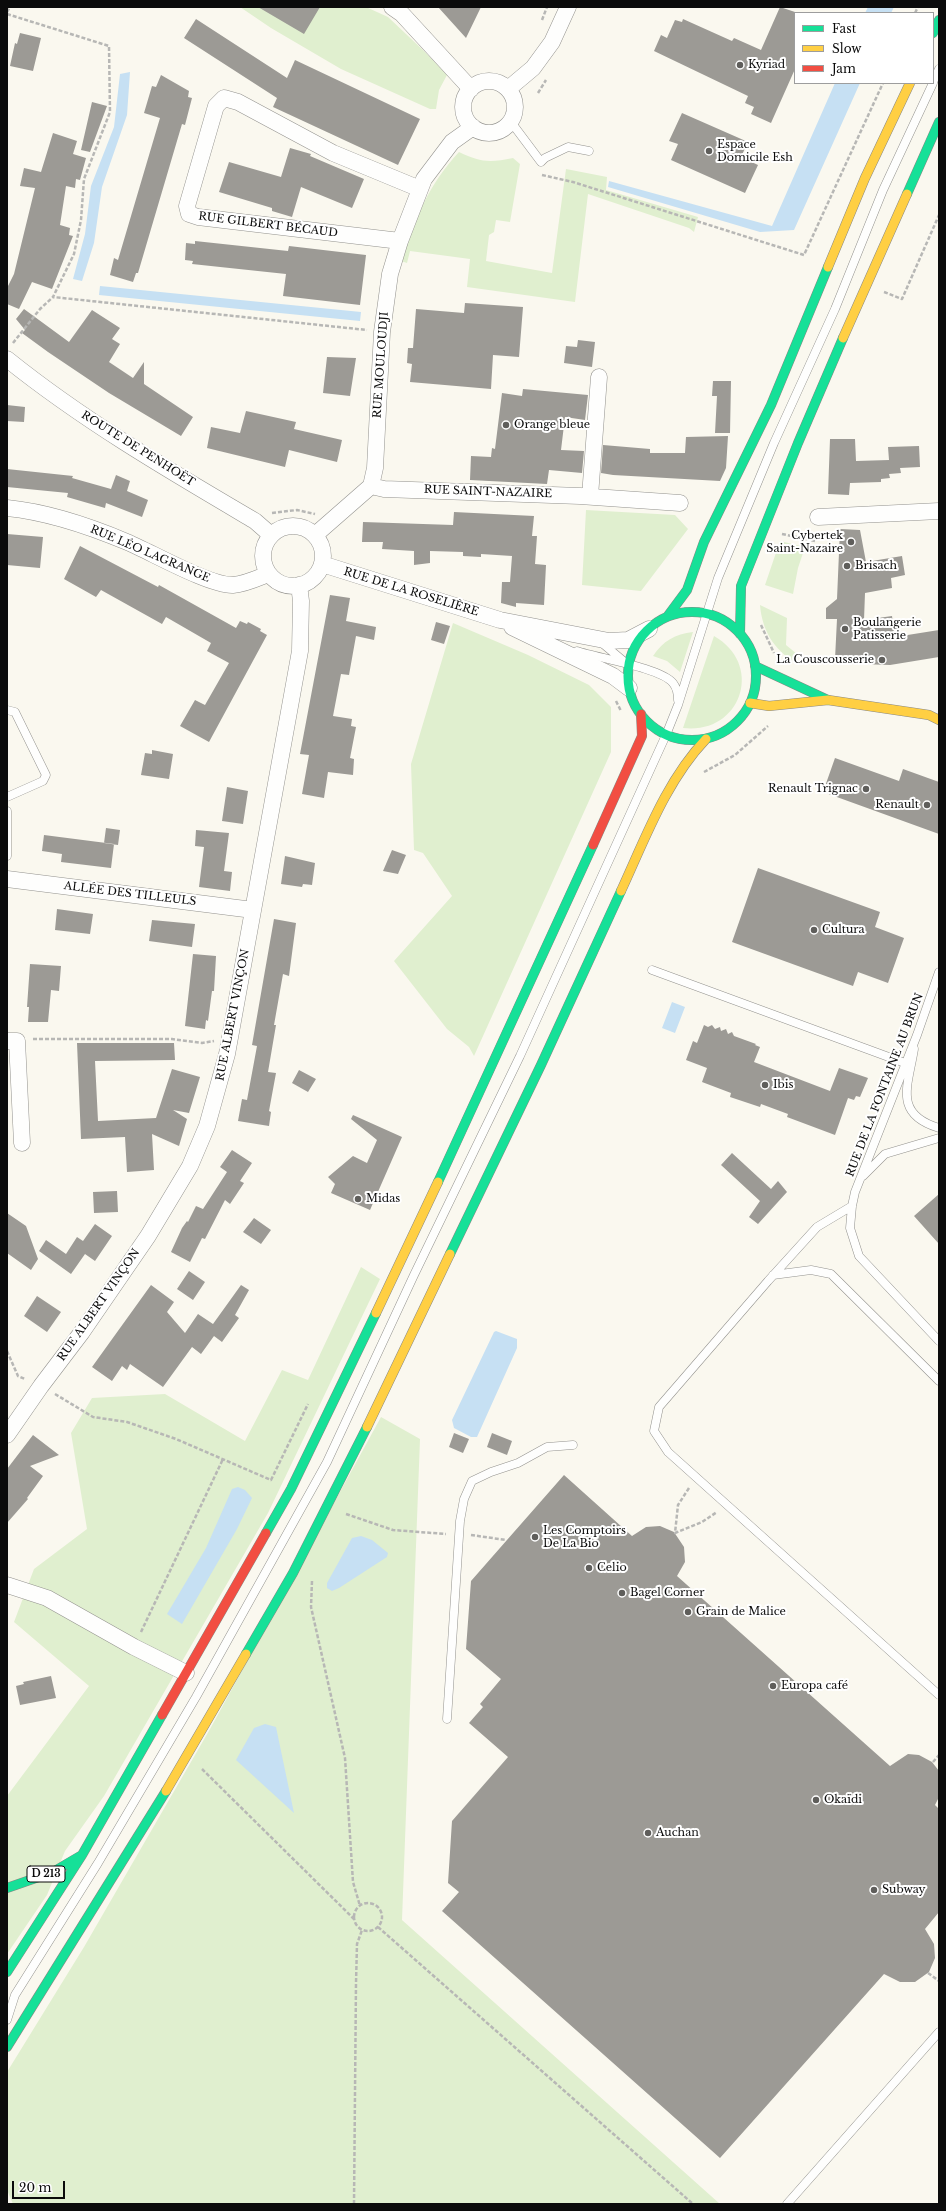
<!DOCTYPE html>
<meta charset="utf-8">
<style>
body{margin:0}
#map{position:relative;width:946px;height:2211px;overflow:hidden;background:#faf8ef;font-family:"Libre Baskerville",serif}
canvas{display:block}
.frame{position:absolute;inset:0;border:8px solid #0b0b0b;pointer-events:none}
.legend{position:absolute;left:794px;top:12px;width:140px;height:72px;box-sizing:border-box;background:#fff;border:1px solid #9d9d9d;margin:0;padding:5px 7px;list-style:none;font-size:12px;color:#0b0b0b}
.legend li{display:flex;align-items:center;gap:8px;height:20px}
.legend b{width:20px;border:1px solid #9d9d9d}
.scale{position:absolute;left:12px;top:2181px;width:53px;height:18px;box-sizing:border-box;border:2px solid #0b0b0b;border-top:0;padding-left:5px;font-size:12px;line-height:14px;white-space:nowrap;color:#0b0b0b;-webkit-text-stroke:3px #fff;paint-order:stroke}
</style>
<div id="map">
<canvas width="946" height="2211"></canvas>
<div class="frame"></div>
<ul class="legend">
<li><b style="height:5px;background:#16e098"></b>Fast</li>
<li><b style="height:5px;background:#ffcf43"></b>Slow</li>
<li><b style="height:5px;background:#f24e42"></b>Jam</li>
</ul>
<div class="scale">20 m</div>
</div>
<script>
const context = document.querySelector('canvas').getContext('2d');
context.lineJoin = 'round';
function fill(path, color) {
  context.fillStyle = color;
  context.fill(path, 'evenodd');
}
function stroke(path, color, width, dash) {
  context.strokeStyle = color;
  context.lineWidth = width;
  context.lineCap = dash ? 'butt' : 'round';
  context.setLineDash(dash || []);
  context.stroke(path);
}
function label(font, color, halo, rows, align = 'center') {
  context.font = font + ' "Libre Baskerville",serif';
  context.lineWidth = 4;
  context.setLineDash([]);
  context.textBaseline = 'middle';
  context.strokeStyle = halo;
  context.fillStyle = color;
  for (const [text, x, y, turn = 0] of rows) {
    context.save();
    context.translate(x, y);
    context.rotate((+turn || 0) * Math.PI / 180);
    context.textAlign = isNaN(turn) ? turn : align;
    if (halo) context.strokeText(text, 0, 0);
    context.fillText(text, 0, 0);
    context.restore();
  }
}
fill(new Path2D(`
 M240,7H366L388,17L424,51L447,75L439,90L436,109H430L341,69L271,28Z
 M459,152C480,162 489,163 513,158L520,164L510,222L496,220L494,232L489,235L486,261L552,273L566,169L607,177L606,190L698,217L694,232L689,228L588,194L575,302L467,287L470,259L410,251L407,263L401,261C414,220 429,184 459,152Z
 M586,510L675,515L688,529L641,591L582,585Z
 M780,541L805,547L798,568L793,594L765,585Z
 M760,605L787,618L786,645L797,654L795,662C774,650 762,630 760,605Z
 M453,623L528,655L589,685L611,707V752L474,1056L469,1047L447,1029L394,961L452,896L423,853L414,850L411,764Z
 M693,632L680,672L667,661L653,656C663,641 675,634 693,632Z
 M714,636C765,665 741,735 683,728Z
 M361,1267L380,1279L268,1513L104,1796L65,1851L47,1895L7,1954V1796L89,1686L14,1622L34,1569L87,1529L71,1433L92,1398L165,1394L245,1441L282,1370L308,1380Z
 M381,1417L420,1439L402,1920L720,2204H13L7,2190V2072L84,1947L210,1729Z`), '#e0efcf');
fill(new Path2D(`
 M868,7H894L891,13H865Z
 M130,72L127,115L102,187L94,243L82,281L73,279L85,234L91,186L114,127L120,74Z
 M835,83H860L794,230L760,232L608,187L609,181L772,226Z
 M100,286L361,312L360,321L99,295Z
 M672,1002L685,1007L675,1033L662,1028Z
 M496,1331L517,1339V1348L477,1437H471L454,1428L452,1420L494,1332Z
 M238,1487L245,1490L252,1498L237,1529L182,1624L167,1614L206,1548L232,1489Z
 M361,1536L372,1540L388,1553L387,1557L339,1588L332,1591L327,1588V1583L352,1538Z
 M265,1724L276,1727L294,1813L236,1760L254,1728Z`), '#c6e0f3');
fill(new Path2D(`
 M258,7H320L304,34Z
 M438,7H481L466,38Z
 M780,7L795,12V69L771,123L751,114L754,107L745,103L748,96L654,51L661,35L667,38L675,20L682,22L683,19L732,41L734,38L761,50Z
 M196,19L287,78L295,60L420,119L398,165L273,107L277,98L184,38Z
 M20,33L41,38L33,71L10,66L15,43L17,44Z
 M161,75L189,91L188,97L192,98L185,125L182,124L138,273H136L133,282L110,275L114,258L118,260L160,118L144,113L152,86L156,87Z
 M92,102L107,106L90,152L81,150Z
 M682,113L748,142L741,157L758,165L745,193L671,160L678,144L669,141Z
 M53,133L77,141L73,154L86,158L80,180L76,179L75,188L66,186L60,225L70,228L69,235L73,236L52,289L32,282L19,309L7,304V288L14,274L35,188L20,186L24,168L41,172Z
 M290,148L311,154L310,156L364,179L352,208L301,187L292,217L272,211V208L219,192L229,162L281,177Z
 M195,241L288,251L289,246L366,255L360,305L283,296L286,274L192,264L193,261L185,260L186,243L195,244Z
 M465,303L523,307L519,357L493,355L491,389L410,382L412,364L407,363L408,348H413L416,309L464,313Z
 M24,309L69,342L92,310L120,328L112,339L120,344L109,362L133,378L144,362V384L193,417L181,436L109,393L48,352L22,333L25,330L16,319Z
 M578,340L595,342L592,367L564,363L566,346L577,347Z
 M327,357L356,358L350,396L323,393Z
 M713,381H731L730,433H715L717,396H712Z
 M523,389L588,395L585,420L565,417L561,450L584,451L582,473L549,470L547,484L470,480L471,456L491,457L492,448L495,449L502,393L522,396Z
 M7,405L25,407L24,422L7,421Z
 M246,411L296,422L294,429L342,440L337,462L289,450L285,467L207,448L211,427L240,433Z
 M728,436L726,468L720,481L613,475L601,473L603,445L650,449V453H685L686,437Z
 M830,439H855L856,461L889,460L888,447L919,446L920,467L900,468L901,473L889,474L890,478L881,479V482L850,483L849,495L828,494Z
 M7,469L73,476L72,478L111,489L116,475L130,481L127,491L148,500L142,517L106,503L105,508L67,497L68,493L7,487Z
 M454,512L534,516L532,536H537L535,564L546,565L544,605L516,603V607L501,603L502,582H510L512,556L481,554V557L463,556V552L430,551V563L414,565V551L382,549L383,542H362L363,522L453,525Z
 M840,529L860,530L866,562L902,556L905,575L891,578L892,588L865,593L864,620L892,616L895,637L939,630V657L890,665L861,664V660L835,659L837,619H826V608L837,599Z
 M7,534L43,537L40,568L7,565Z
 M80,546L158,587L159,585L236,628L240,621L247,624L248,622L261,629L260,631L267,635L209,742L180,726L195,700L205,705L229,663L207,651L211,643L166,617L162,624L101,590L96,597L64,579Z
 M330,595L350,598L346,621L376,627L374,640L356,636L349,675L341,674L333,716L352,719L351,726L356,727L350,758L354,759L353,775L328,772L324,798L302,794L309,755L300,754Z
 M436,622L450,626L444,644L431,640Z
 M152,750L173,754L169,779L141,775L145,753L152,754Z
 M835,758L899,781L903,769L939,782V834L823,792Z
 M227,787L248,791L243,824L222,821Z
 M106,828L120,830L118,845L104,843Z
 M196,830L229,833L224,871L232,872L230,891L199,887L204,847L195,846Z
 M44,835L114,844L111,868L61,862L62,854L42,851Z
 M392,850L406,855L398,874L383,871Z
 M285,856L315,863L312,885L303,884L302,887L281,884Z
 M758,868L880,912L875,927L904,938L888,983L858,972L853,986L732,942Z
 M57,909L93,914L90,934L55,930Z
 M274,919L296,923L289,976L283,974L274,1025H276L268,1072L276,1073L269,1111L271,1112L269,1126L238,1121L242,1099L247,1100L257,1046L252,1045Z
 M152,920L195,924L192,947L149,941Z
 M193,954L216,956L214,991H212L208,1021L206,1020L205,1029L185,1026Z
 M30,964L61,966L59,991L51,990L48,1022H28L29,1007H27Z
 M704,1025L708,1027L712,1025L715,1029L720,1027L721,1031L726,1029L728,1034L732,1032L734,1036L756,1044L755,1045L760,1047L754,1062L830,1091L839,1068L868,1078L860,1097L856,1096L854,1100L848,1098L835,1135L787,1117L788,1114L761,1104L760,1107L730,1097L731,1093L702,1082L707,1068L686,1060L693,1041L697,1043Z
 M77,1043H174L175,1060L95,1061L98,1121L156,1118L172,1069L200,1077L189,1113L173,1110L187,1119L179,1146L152,1134L154,1170L127,1172L125,1137L81,1139Z
 M299,1070L316,1079L308,1092L292,1083Z
 M353,1115L402,1137L370,1210L331,1193L335,1184L328,1177L353,1156L367,1163L377,1140L351,1119Z
 M232,1150L252,1163L240,1181L244,1183L230,1204L225,1200L205,1239L202,1238L190,1262L171,1252L182,1228L187,1221L188,1222L196,1206L203,1209L227,1172L220,1167Z
 M732,1153L771,1189L778,1181L787,1192L758,1224L749,1217L760,1201L721,1165Z
 M117,1191L118,1212L94,1213L93,1192Z
 M939,1194V1244L914,1216Z
 M7,1213L26,1226L38,1259L31,1270L7,1253Z
 M254,1218L271,1230L261,1244L243,1232Z
 M95,1224L112,1236L95,1261L85,1254L71,1274L39,1251L46,1240L66,1254L77,1237L83,1241Z
 M189,1271L205,1282L193,1300L177,1289Z
 M151,1285L174,1302L167,1312L185,1333L198,1314L213,1324L241,1285L249,1290L235,1315L239,1318L222,1342L214,1336L201,1354L192,1347L163,1387L130,1364L127,1370L122,1366L112,1381L92,1367Z
 M37,1296L61,1312L47,1332L24,1316Z
 M454,1433L469,1439L463,1453L449,1447Z
 M492,1433L512,1441L507,1455L487,1447Z
 M33,1435L59,1455L30,1466L43,1476L27,1498L28,1499L7,1523V1469Z
 M564,1475L632,1536L646,1527L660,1526L674,1532L684,1547L685,1562L677,1576L890,1766L908,1754L919,1755L932,1762L939,1771V1797L935,1805L939,1809V1912L925,1929L934,1944L935,1958L929,1972L915,1982H900L884,1974L720,2158L442,1911L459,1892L448,1883L452,1821L508,1757L469,1723L483,1707L480,1704L501,1679L466,1649L471,1581Z
 M51,1676L56,1698L20,1705L16,1686L24,1684L23,1682Z`), '#9c9a95');
const lane = new Path2D(`
 M933,82L939,69
 M511,122L541,162L545,158L568,147L589,151
 M602,643L627,664
 M577,651C598,658 661,668 673,683C677,688 678,694 678,700
 M7,710L15,712L46,775L43,781L7,797
 M7,811V856
 M652,970L905,1063
 M939,972L917,1035L855,1192L852,1206L850,1228L859,1256L939,1341
 M914,1049C908,1086 893,1114 939,1128
 M863,1176L885,1154L939,1138
 M852,1206L817,1227L768,1281L659,1407L654,1431L668,1452L939,1695
 M773,1275L811,1270L831,1274L939,1381
 M447,1719L460,1521L464,1499L472,1481L491,1472L518,1463L547,1447L573,1445
 M7,2020L15,1995L98,1863L196,1697L327,1462L414,1275L520,1056L666,735L678,705L718,578L774,443L835,309L883,190L933,83
 M787,2204L939,2032`);
const street = new Path2D(`
 M392,7L402,14L471,89
 M463 107a26 26 0 1 1 52 0a26 26 0 1 1-52 0Z
 M508,89L533,68L552,42L568,7
 M400,241L198,217L189,214L187,206L216,106L224,98L238,102L333,153L420,189
 M7,359C84,421 170,471 255,521L271,535
 M371,486L375,468L382,332L390,274L400,241L424,179L452,142L473,127
 M371,486L384,489L580,496L680,503
 M590,496L599,377
 M7,508C48,512 89,526 127,542C151,552 210,586 233,585C245,584 258,578 268,574
 M818,517L939,511
 M263 556a30 30 0 1 1 60 0a30 30 0 1 1-60 0Z
 M315,535L371,486
 M322,564L500,620L609,641L628,640L649,629
 M512,627L613,676L629,688
 M7,879L253,910
 M7,1041H17L22,1143
 M7,1435L41,1386L82,1332L148,1236L190,1166L207,1126L227,1054L300,651L301,601L299,585
 M7,1585L47,1598L134,1647L186,1673`);
const fast = new Path2D(`
 M933,33L939,20
 M907,194L939,122
 M628 676a64 64 0 1 1 128 0a64 64 0 1 1-128 0Z
 M667,617L687,590L704,542L771,405L828,267
 M740,634L741,586L798,443L843,338
 M755,666L828,700
 M438,1182L593,845
 M450,1254L541,1065L621,891
 M266,1533L291,1489L376,1313
 M246,1654L293,1573L367,1427
 M7,1888L53,1872L82,1855
 M7,1972L82,1855L162,1715
 M7,2047L166,1791`);
const slow = new Path2D(`
 M828,267L865,178L910,83
 M843,338L907,194
 M750,703L769,706L828,700L929,715L939,720
 M621,891C645,839 666,781 706,739
 M376,1313L438,1182
 M367,1427L450,1254
 M166,1791L246,1654`);
const jam = new Path2D(`
 M593,845L642,736L641,714
 M162,1715L266,1533`);
stroke(lane, '#93928e', 9);
stroke(street, '#93928e', 17);
stroke(fast, '#898884', 10);
stroke(slow, '#898884', 10);
stroke(jam, '#898884', 10);
stroke(new Path2D(`
 M7,12L10,7
 M915,13L918,7
 M7,14L109,46L110,112L84,179L81,220L74,254L53,297L367,330
 M542,20L547,7
 M538,93L546,80
 M542,175L573,182L804,255L883,83
 M884,292L902,299L939,215
 M13,343L40,309L53,297
 M272,513L297,510L315,514
 M782,534L815,541
 M761,625L774,653
 M616,701L621,711
 M704,772L735,755L768,726
 M33,1039H172L202,1043L214,1041
 M7,1351L18,1376L25,1379
 M55,1394L93,1417L127,1422L176,1439L271,1480L308,1404
 M689,1488L678,1505L675,1533L702,1522L717,1512
 M346,1514L393,1530L446,1534
 M471,1535L506,1540
 M312,1581L311,1607L345,1758L353,1882L360,1906
 M141,1632L223,1459
 M933,1762L939,1755
 M202,1769L354,1919
 M354 1917a14 14 0 1 1 28 0a14 14 0 1 1-28 0Z
 M378,1927L693,2204
 M928,1973L939,1981
 M354,2204L356,1983L357,1944L362,1930`), '#b7b7b5', 2.5, [4, 2]);
stroke(lane, '#fefefd', 8);
stroke(street, '#fefefd', 16);
stroke(fast, '#16e098', 9);
stroke(slow, '#ffcf43', 9);
stroke(jam, '#f24e42', 9);
for (const [x, y, r, color] of [
 [740,65,4,"#5f5e5b"],
 [709,151,4,"#5f5e5b"],
 [506,425,4,"#5f5e5b"],
 [851,542,4,"#5f5e5b"],
 [847,566,4,"#5f5e5b"],
 [845,629,4,"#5f5e5b"],
 [882,660,4,"#5f5e5b"],
 [866,789,4,"#5f5e5b"],
 [927,805,4,"#5f5e5b"],
 [814,930,4,"#5f5e5b"],
 [765,1085,4,"#5f5e5b"],
 [358,1199,4,"#5f5e5b"],
 [535,1537,4,"#5f5e5b"],
 [589,1568,4,"#5f5e5b"],
 [622,1593,4,"#5f5e5b"],
 [688,1612,4,"#5f5e5b"],
 [773,1686,4,"#5f5e5b"],
 [816,1800,4,"#5f5e5b"],
 [648,1833,4,"#5f5e5b"],
 [874,1890,4,"#5f5e5b"]
]) {
  const dot = new Path2D();
  dot.arc(x, y, r, 0, 2 * Math.PI);
  context.fillStyle = color;
  context.fill(dot);
  stroke(dot, '#fff', 1.5);
}
for (const [x, y, w] of [
 [46,1874,38]
]) {
  const box = new Path2D();
  box.roundRect(x - w / 2, y - 8, w, 16, 3);
  context.fillStyle = '#fff';
  context.fill(box);
  stroke(box, '#0b0b0b', 1);
}
label('bold 10px', '#0b0b0b', null, [
 ["D 213",46,1874]
]);
label('11px', '#0b0b0b', '#fff', [
 ["Kyriad",748,65],
 ["Espace",717,145],
 ["Domicile Esh",717,158],
 ["Orange bleue",514,425],
 ["Cybertek",843,536,"right"],
 ["Saint-Nazaire",843,549,"right"],
 ["Brisach",855,566],
 ["Boulangerie",853,623],
 ["Patisserie",853,636],
 ["La Couscousserie",874,660,"right"],
 ["Renault Trignac",858,789,"right"],
 ["Renault",919,805,"right"],
 ["Cultura",822,930],
 ["Ibis",773,1085],
 ["Midas",366,1199],
 ["Les Comptoirs",543,1531],
 ["De La Bio",543,1544],
 ["Celio",597,1568],
 ["Bagel Corner",630,1593],
 ["Grain de Malice",696,1612],
 ["Europa café",781,1686],
 ["Okaïdi",824,1800],
 ["Auchan",656,1833],
 ["Subway",882,1890]
], 'left');
label('11px', '#0b0b0b', '#fff', [
 ["RUE GILBERT BÉCAUD",268,225,7],
 ["RUE MOULOUDJI",381,365,-86],
 ["ROUTE DE PENHOËT",138,449,32],
 ["RUE SAINT-NAZAIRE",488,492,2],
 ["RUE LÉO LAGRANGE",150,554,23],
 ["RUE DE LA ROSELIÈRE",411,592,17],
 ["ALLÉE DES TILLEULS",130,894,7],
 ["RUE ALBERT VINÇON",233,1015,-79],
 ["RUE DE LA FONTAINE AU BRUN",885,1085,-69],
 ["RUE ALBERT VINÇON",99,1305,-55]
]);
</script>
